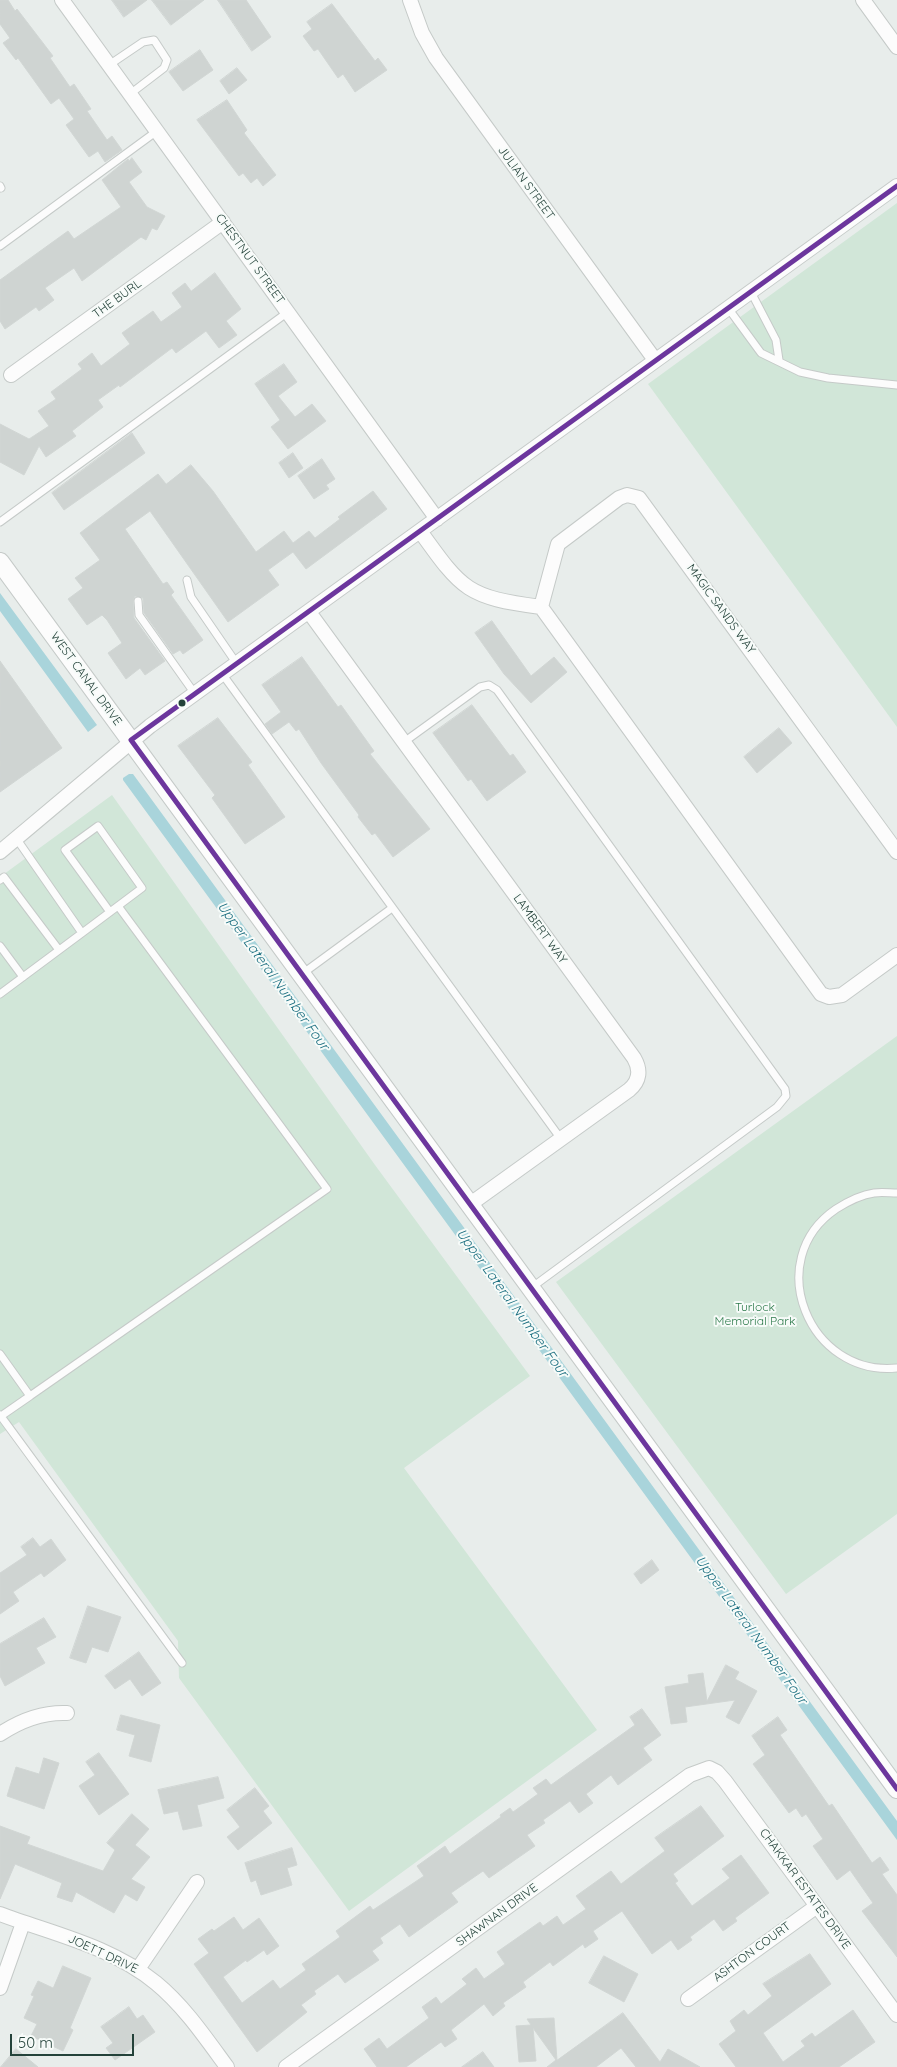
<!DOCTYPE html>
<style>
body{margin:0}
#map{position:relative;width:897px;height:2067px;overflow:hidden;background:#e8edeb;font-family:Quicksand,sans-serif}
canvas{display:block}
.scale{position:absolute;left:10px;top:2034px;width:124px;height:22px;box-sizing:border-box;border:2px solid #24423a;border-top:0;padding-left:6px;font-size:15px;line-height:18px;white-space:nowrap;color:#24423a;-webkit-text-stroke:4px #f7fbf9;paint-order:stroke}
</style>
<div id="map">
<canvas width="897" height="2067"></canvas>
<div class="scale">50 m</div>
</div>
<script>
const context = document.querySelector('canvas').getContext('2d');
context.lineJoin = 'round';
function fill(path, color) {
  context.fillStyle = color;
  context.fill(path, 'evenodd');
}
function stroke(path, color, width, dash) {
  context.strokeStyle = color;
  context.lineWidth = width;
  context.lineCap = dash ? 'butt' : 'round';
  context.setLineDash(dash || []);
  context.stroke(path);
}
function label(font, color, halo, rows, align = 'center') {
  context.font = font + ' Quicksand,sans-serif';
  context.lineWidth = 4;
  context.setLineDash([]);
  context.textBaseline = 'middle';
  context.strokeStyle = halo;
  context.fillStyle = color;
  for (const [text, x, y, turn = 0] of rows) {
    context.save();
    context.translate(x, y);
    context.rotate((+turn || 0) * Math.PI / 180);
    context.textAlign = isNaN(turn) ? turn : align;
    if (halo) context.strokeText(text, 0, 0);
    context.fillText(text, 0, 0);
    context.restore();
  }
}
fill(new Path2D(`
 M897,203V727L648,384Z
 M112,795L375,1165L530,1376L404,1468L597,1730L349,1911L179,1678L178,1641L19,1422L0,1434V877Z
 M897,1036V1514L786,1594L556,1282Z`), '#d1e6d8');
fill(new Path2D(`
 M0,593L97,725L88,732L0,611Z
 M129,774H133L897,1821V1840L123,780V778Z`), '#a9d4db');
const building = new Path2D(`
 M0,0H8L15,11L17,9L53,56L50,58L70,87L74,84L91,109L87,111L107,140L112,136L122,150L105,162L98,151L89,157L66,125L74,119L59,98L51,104L18,58L16,60L3,43L10,38L0,24Z
 M112,0H147L124,17Z
 M152,0H204L171,25Z
 M218,0H246L271,37L252,51Z
 M332,4L375,61L378,58L387,70L355,92L343,74L338,78L318,49L314,51L303,36L312,29L307,22Z
 M200,50L213,70L183,91L169,72Z
 M237,68L247,80L229,94L220,81Z
 M227,100L247,130L244,133L276,175L263,186L257,178L251,183L243,173L239,176L197,120Z
 M132,158L142,172L129,182L147,207L165,216L157,230L152,228L146,240L141,237L82,281L74,268L45,288L54,300L39,311L36,307L5,329L0,321V280L68,231L74,239L121,207L102,180L128,159L129,161Z
 M215,273L241,309L226,321L237,335L219,348L206,331L176,353L172,348L120,387L119,385L98,400L103,407L72,431L76,436L46,457L39,446L24,475L0,462V424L29,439L49,426L38,411L56,399L51,392L82,369L78,364L92,353L101,366L130,344L122,333L153,311L161,322L182,307L172,293L185,283L191,291Z
 M284,364L297,382L278,396L295,417L312,404L326,421L288,449L271,427L280,420L255,384Z
 M132,433L145,453L64,510L52,493Z
 M293,453L303,468L289,478L279,463Z
 M322,459L335,479L326,485L329,489L314,499L298,476Z
 M191,465L213,491L256,552L284,531L293,543L309,531L315,538L340,519L338,517L373,491L387,509L306,569L293,552L268,570L279,585L228,622L150,511L125,529L163,584L167,582L174,592L171,595L203,640L183,654L180,650L173,654L144,613L143,598L135,596L133,601L134,618L165,661L145,675L140,668L126,679L108,653L122,643L107,620L102,615L87,625L68,599L83,588L75,578L100,560L80,533L158,474L166,484Z
 M492,621L531,676L554,657L567,672L531,703L504,674L475,633Z
 M302,657L338,707L341,705L374,751L370,754L430,829L393,857L375,833L372,835L358,817L359,815L321,763L299,729L296,731L289,722L272,734L265,724L281,712L262,685Z
 M0,661L62,748L0,792Z
 M472,705L510,756L513,754L526,772L487,801L471,779L468,781L433,733Z
 M218,718L252,762L248,765L285,817L245,844L212,798L215,795L178,746Z
 M779,728L792,743L757,773L744,757Z
 M33,1538L40,1547L51,1539L66,1560L44,1577L41,1573L13,1592L19,1601L0,1614V1573L27,1555L21,1547Z
 M652,1560L659,1570L641,1584L634,1574Z
 M88,1606L121,1617L108,1652L92,1647L86,1663L70,1658Z
 M44,1618L56,1637L36,1648L45,1663L5,1686L0,1676V1644Z
 M139,1652L161,1683L142,1696L130,1679L115,1689L105,1676Z
 M726,1665L739,1672L735,1679L757,1691L739,1724L726,1717L735,1700L685,1707L687,1722L671,1724L665,1687L689,1683L688,1675L703,1673L707,1701Z
 M642,1709L661,1735L643,1748L652,1760L618,1785L611,1775L586,1794L593,1803L579,1813L570,1801L543,1820L545,1823L527,1835L535,1846L489,1878L483,1871L451,1893L458,1902L409,1937L400,1924L380,1938L383,1943L372,1951L379,1960L345,1983L338,1974L314,1991L316,1994L301,2005L307,2012L257,2052L194,1964L209,1953L198,1939L212,1929L214,1931L234,1917L243,1930L259,1918L279,1946L267,1955L264,1950L247,1962L246,1960L223,1977L242,2003L273,1980L280,1989L306,1970L302,1964L340,1937L336,1931L370,1906L373,1910L424,1876L417,1866L445,1846L450,1854L501,1817L500,1815L510,1808L513,1812L538,1794L533,1788L546,1779L551,1785L635,1725L630,1717Z
 M121,1715L160,1725L151,1762L129,1756L135,1735L117,1730Z
 M778,1717L787,1730L780,1735L829,1806L832,1804L872,1863L880,1857L889,1870L882,1874L897,1895V1957L862,1911L873,1903L850,1870L837,1880L813,1846L823,1839L806,1814L802,1817L796,1808L789,1813L753,1764L765,1755L752,1736Z
 M99,1753L129,1794L99,1815L79,1786L95,1775L86,1762Z
 M44,1758L59,1763L44,1809L7,1796L16,1767L39,1774Z
 M218,1777L224,1798L197,1805L202,1826L183,1830L178,1811L164,1814L158,1790Z
 M255,1788L269,1806L263,1811L272,1823L238,1850L227,1837L240,1827L227,1810Z
 M701,1806L724,1836L673,1874L678,1881L675,1883L692,1906L730,1878L722,1869L741,1855L769,1893L735,1918L737,1921L723,1931L714,1919L690,1937L692,1940L678,1950L671,1940L652,1954L622,1911L593,1931L598,1939L585,1948L583,1944L553,1966L550,1962L523,1982L526,1987L503,2003L505,2006L493,2016L484,2004L451,2030L457,2039L445,2047L441,2042L406,2067H377L364,2049L379,2038L387,2049L429,2018L422,2007L436,1997L441,2004L467,1984L462,1979L476,1968L484,1979L505,1964L497,1952L540,1922L543,1926L557,1916L563,1925L586,1909L576,1896L611,1871L621,1884L665,1851L655,1838Z
 M132,1814L149,1829L135,1845L150,1857L131,1879L145,1887L137,1901L125,1894L114,1913L76,1892L72,1902L57,1897L62,1883L15,1864L0,1899V1826L30,1837L27,1844L103,1871L115,1850L107,1843Z
 M292,1848L297,1865L287,1868L292,1885L261,1895L256,1880L251,1882L245,1863Z
 M810,1954L831,1984L763,2033L783,2062L805,2046L801,2041L812,2033L815,2037L853,2010L875,2042L839,2067H736L719,2044L736,2031L730,2021L744,2010L748,2015L772,1996L763,1984Z
 M604,1956L638,1974L624,2002L589,1983Z
 M63,1966L91,1978L70,2028L73,2030L63,2051L31,2036L37,2024L24,2018L34,1996L31,1995L38,1981L53,1988Z
 M129,2007L137,2019L143,2015L155,2032L115,2060L106,2048L113,2043L101,2027Z
 M623,2013L660,2062L668,2049L700,2067H636L621,2048L596,2067H547L556,2060L533,2028L536,2061L519,2062L516,2026L531,2025L527,2019L554,2018L557,2060Z
 M16,2049L38,2067H1Z
 M483,2052L494,2067H462Z`);
fill(building, '#cfd4d2');
stroke(building, '#d1d6d4', 1);
const service = new Path2D(`
 M109,65L143,42L154,40L167,60L164,68L130,94
 M0,186L1,188
 M0,246L157,131
 M751,292L776,340L779,360
 M728,308L761,353L800,372L828,378L897,385
 M0,522L288,312
 M187,580L191,597L237,664
 M138,601L139,615L195,694
 M223,675L561,1139
 M404,742L480,687L489,685L497,690L785,1089L786,1096L777,1107L531,1288
 M0,880L4,877L59,950
 M82,933L142,888L98,826L65,850L110,912
 M0,946L23,977
 M302,974L392,908
 M0,994L82,933L16,838
 M897,1193C890,1193 881,1192 874,1193C860,1195 847,1202 836,1209C761,1260 809,1377 897,1368
 M0,1354L30,1396L327,1189L118,906
 M0,1415L182,1663
 M1,1416L30,1396`);
const minor = new Path2D(`
 M62,0L437,519
 M410,0L422,33L436,58L655,360
 M863,0L897,47
 M11,375L223,222
 M420,531C463,591 467,597 541,607L821,994L829,997L842,995L897,955
 M541,607L558,544L619,498L627,495L639,498L897,852
 M309,612L634,1058C641,1070 640,1081 629,1090L469,1205
 M0,852L150,726L897,186
 M0,1734C21,1720 42,1712 67,1713
 M0,1914C53,1934 111,1946 156,1983C184,2006 205,2037 227,2067
 M138,1969L197,1882
 M0,1988L23,1923
 M688,1999L817,1906
 M286,2067L690,1775L709,1768L717,1772L725,1781L897,2015`);
const tertiary = new Path2D(`
 M0,562L897,1789`);
stroke(service, '#c5cac8', 9);
stroke(minor, '#c5cac8', 16);
stroke(tertiary, '#c5cac8', 20);
stroke(service, '#fcfcfc', 7);
stroke(minor, '#fcfcfc', 14);
stroke(tertiary, '#fcfcfc', 18);
stroke(new Path2D(`
 M897,186L131,740L897,1789`), '#6c369d', 5);
for (const [x, y, r, color] of [
 [182,703,4.5,"#24423a"]
]) {
  const dot = new Path2D();
  dot.arc(x, y, r, 0, 2 * Math.PI);
  context.fillStyle = color;
  context.fill(dot);
  stroke(dot, '#f7fbf9', 2);
}
label('12px', '#24423a', '#f7fbf9', [
 ["JULIAN STREET",526,183,54],
 ["CHESTNUT STREET",250,259,54],
 ["THE BURL",117,299,-36],
 ["MAGIC SANDS WAY",721,609,54],
 ["WEST CANAL DRIVE",86,679,54],
 ["LAMBERT WAY",540,929,54],
 ["CHAKKAR ESTATES DRIVE",805,1889,54],
 ["SHAWNAN DRIVE",497,1915,-36],
 ["ASHTON COURT",752,1952,-36],
 ["JOETT DRIVE",103,1954,25]
]);
label('12px', '#2d7a4b', '#f7fbf9', [
 ["Turlock",755,1307],
 ["Memorial Park",755,1321]
]);
label('italic 14px', '#1c6f80', '#f7fbf9', [
 ["Upper Lateral Number Four",273,976,54],
 ["Upper Lateral Number Four",512,1303,54],
 ["Upper Lateral Number Four",751,1630,54]
]);
</script>
